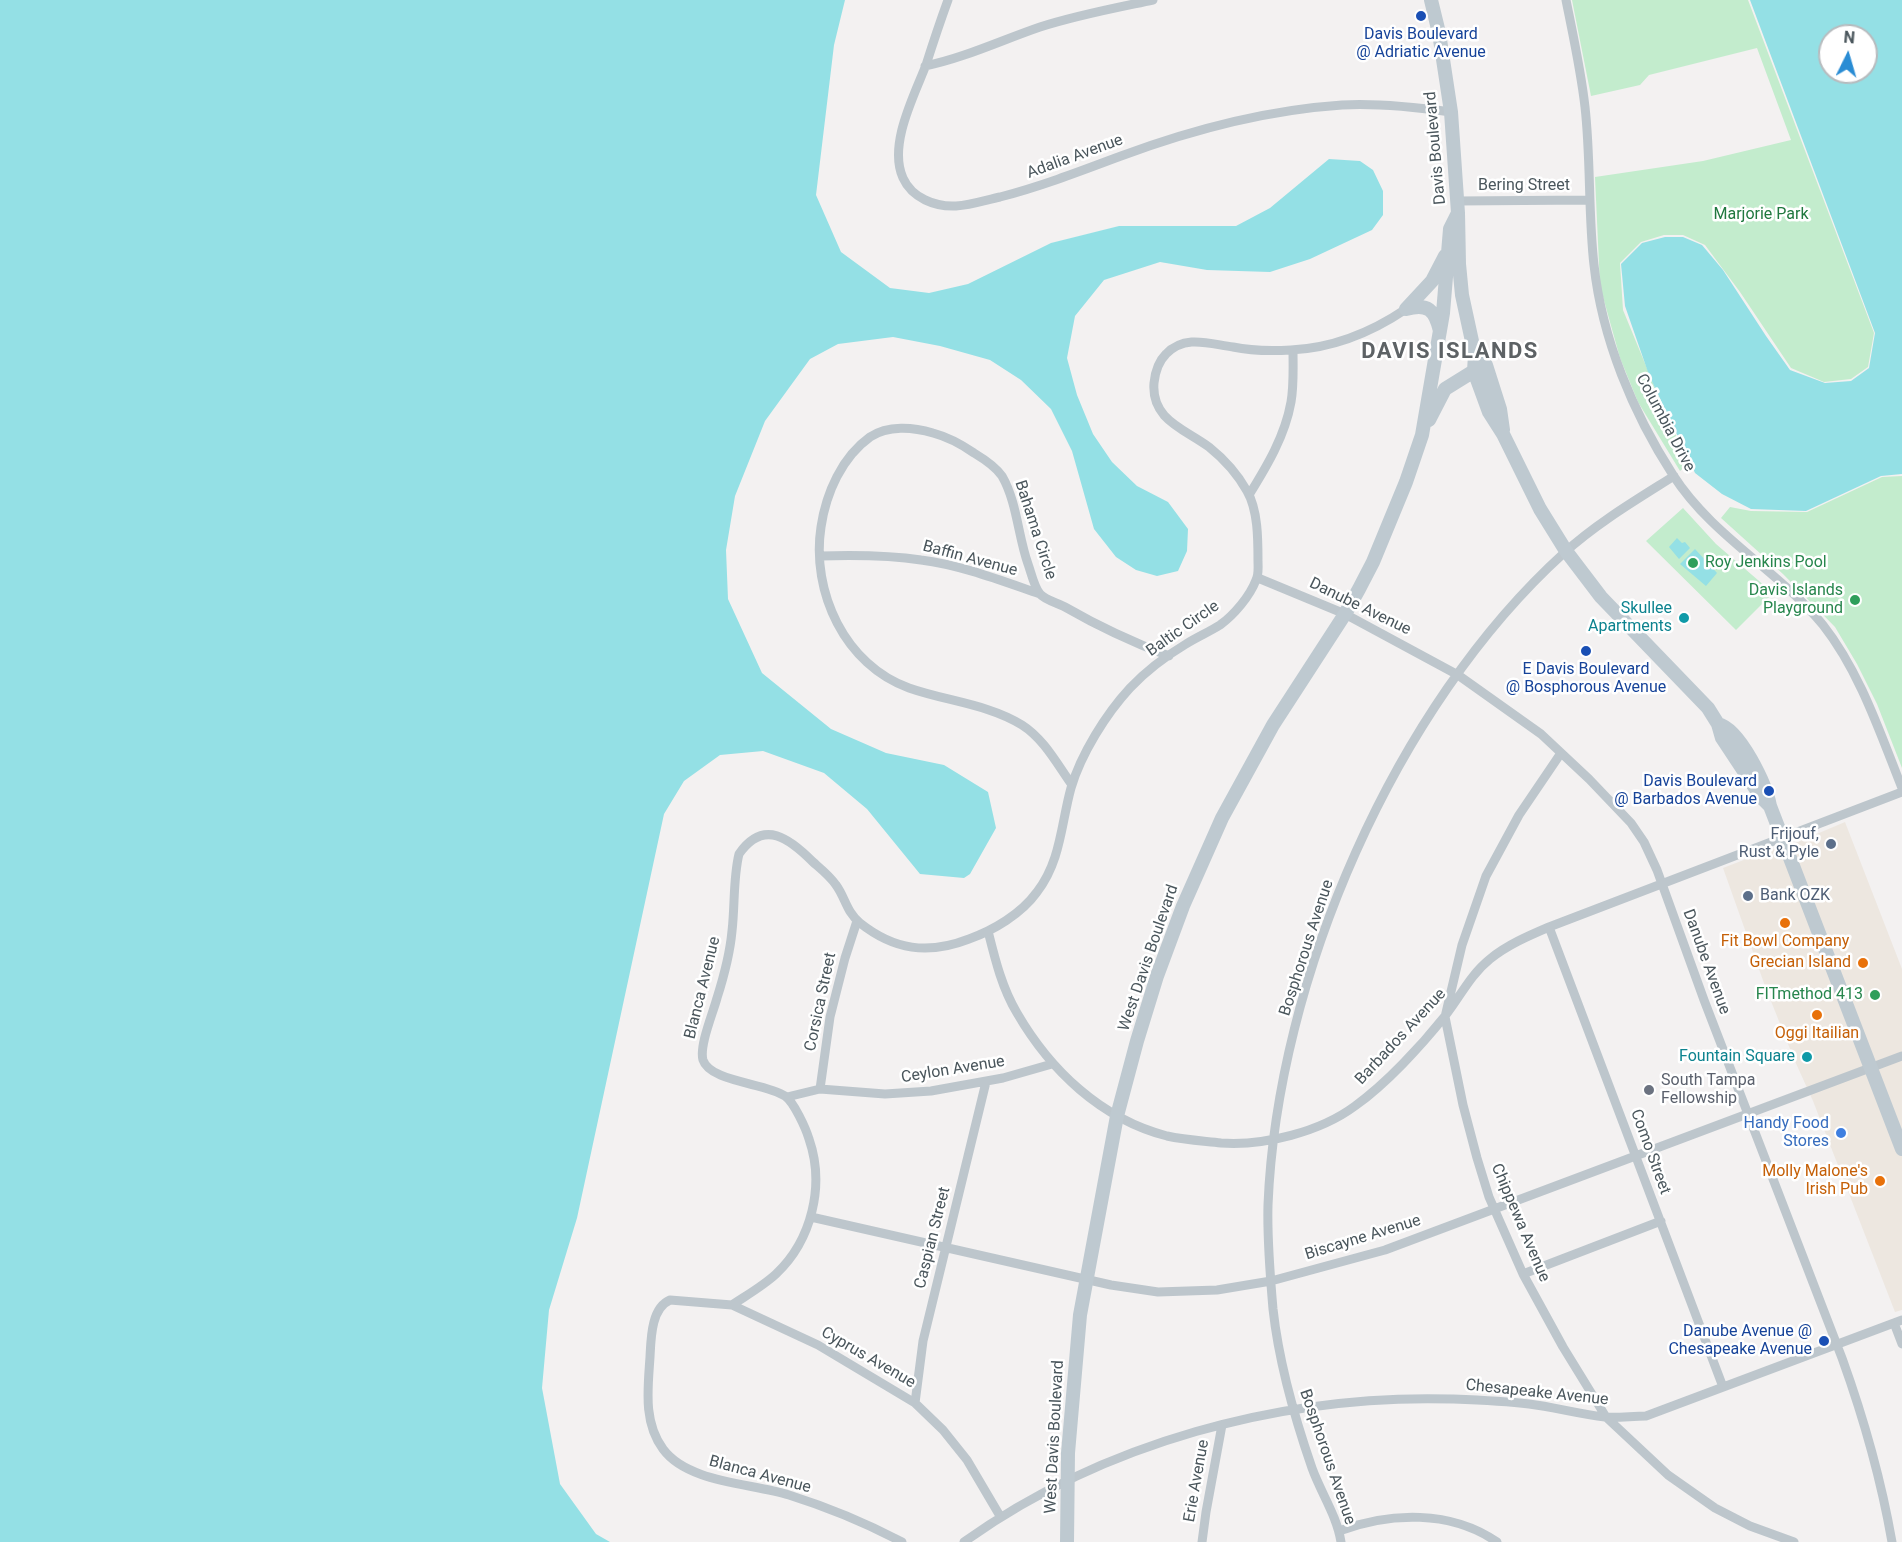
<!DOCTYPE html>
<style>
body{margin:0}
#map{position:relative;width:1902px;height:1542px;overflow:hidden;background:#f3f1f1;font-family:Roboto,sans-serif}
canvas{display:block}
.north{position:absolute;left:1818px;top:24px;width:60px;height:60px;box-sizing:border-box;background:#fff;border:2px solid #b7bbbe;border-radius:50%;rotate:5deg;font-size:16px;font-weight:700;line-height:24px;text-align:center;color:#4a565c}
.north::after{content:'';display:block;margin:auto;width:21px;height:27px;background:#298cd4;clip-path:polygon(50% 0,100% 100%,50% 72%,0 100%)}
</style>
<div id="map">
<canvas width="1902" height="1542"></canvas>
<div class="north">N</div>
</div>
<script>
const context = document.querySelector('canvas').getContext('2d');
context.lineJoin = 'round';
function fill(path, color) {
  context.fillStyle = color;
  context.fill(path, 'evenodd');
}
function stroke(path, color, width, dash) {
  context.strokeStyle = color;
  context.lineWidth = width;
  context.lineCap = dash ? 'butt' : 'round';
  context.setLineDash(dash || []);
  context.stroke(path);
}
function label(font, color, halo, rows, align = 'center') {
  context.font = font + ' Roboto,sans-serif';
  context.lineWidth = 5;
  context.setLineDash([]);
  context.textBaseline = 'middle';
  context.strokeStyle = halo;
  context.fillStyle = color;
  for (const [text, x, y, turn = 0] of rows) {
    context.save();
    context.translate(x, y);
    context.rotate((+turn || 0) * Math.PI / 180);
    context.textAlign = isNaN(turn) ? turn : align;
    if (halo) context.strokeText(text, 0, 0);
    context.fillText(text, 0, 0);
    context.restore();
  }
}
fill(new Path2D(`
 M1845,822L1902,969V1310L1895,1312L1813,1101L1794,1059L1765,986L1723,868L1767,851L1793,844Z`), '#ede7e0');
fill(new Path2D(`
 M1572,0H1748L1874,333L1868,367L1851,379L1824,382L1791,368L1740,292L1705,245L1683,235H1664L1641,242L1620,263L1623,310L1665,412L1689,463L1680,471L1638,402L1620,358L1600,286L1595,177L1703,161L1791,140L1757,48L1649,75L1640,85L1591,96Z
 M1902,476V768L1877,704L1857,664L1835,627L1783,574L1721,518L1730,507L1751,511L1807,512L1882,477Z
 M1683,508L1716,544L1773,593L1736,630L1646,541Z`), '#c3eccd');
fill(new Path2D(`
 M0,0H845L834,45L816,195L841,252L890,288L929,293L968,284L1051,243L1119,226H1236L1270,208L1329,159L1360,161L1373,170L1383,191V215L1372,230L1310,259L1270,272L1207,270L1160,262L1104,280L1075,316L1067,358L1077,395L1093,434L1112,462L1137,486L1168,502L1188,529L1187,551L1178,571L1157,576L1136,570L1116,557L1094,529L1072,451L1051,409L1021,380L990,360L940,346L893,337L838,344L810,359L765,421L735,496L726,550L728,599L762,673L831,729L886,753L944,765L988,792L996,828L970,874L964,878L920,874L867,809L824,773L763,751L720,755L684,781L664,814L577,1218L549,1310L542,1388L560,1484L596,1534L610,1542H0Z
 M1750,0H1902V474L1881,476L1806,511L1751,509L1722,494L1695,473L1649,375L1625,306L1621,264L1642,243L1665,237H1683L1702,245L1723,270L1766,336L1790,370L1825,383L1851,381L1869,368L1875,333ZM1830,36H1866V72H1830Z
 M1677,538L1682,543L1685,542L1690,548L1679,559L1669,547Z
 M1695,549L1717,573L1706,586L1680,564Z`), '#94e0e5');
stroke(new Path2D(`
 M948,0C940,22 933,43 926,65C914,96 888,145 903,178C912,198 935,207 956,206C971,205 986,200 1000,197C1042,186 1081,171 1121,156C1191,130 1267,110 1342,105C1378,103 1415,107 1451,112
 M1566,0C1573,35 1581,71 1585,107C1591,160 1588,213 1594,265C1602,339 1633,413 1673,475C1712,536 1778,570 1823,625C1860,672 1880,733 1902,788
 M925,66C964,58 1002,40 1040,27C1077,15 1115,8 1153,0
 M1457,201L1590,200
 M1249,495C1267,466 1285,436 1291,402C1294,385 1293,367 1293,350
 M820,556C853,555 888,555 921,560C961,565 1002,581 1040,594
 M1258,578L1345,614L1458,675L1541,734L1589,779L1631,823L1644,842L1657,870L1704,1000L1842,1358C1864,1419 1881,1479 1892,1542
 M1561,753L1519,815L1486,876L1462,945L1445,1017L1463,1105L1477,1158L1489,1197L1523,1274L1563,1347L1606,1417L1668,1475L1715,1508L1750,1526L1794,1542
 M1072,785C1057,764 1044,739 1022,725C988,704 946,701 909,688C845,665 811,592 821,527C826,493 842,457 870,437C888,425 913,427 933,433C948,437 961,444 974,453C984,459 995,466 1002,476C1017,502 1018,536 1028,564C1031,572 1034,587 1040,594C1045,600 1058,603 1065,607C1098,626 1132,642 1169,656
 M1549,927L1723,1387
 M988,931C995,959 1002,988 1017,1013C1050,1070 1101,1119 1167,1136C1185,1140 1204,1141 1221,1143C1264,1146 1320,1132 1355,1106C1386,1084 1421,1046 1445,1016C1460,997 1470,975 1490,959C1507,945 1528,936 1549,927L1902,792
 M820,1089L830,1017L845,958L857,921
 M787,1097L820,1089L885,1094L931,1091L1003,1078L1052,1064
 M811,1217L1111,1285L1158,1292L1217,1290L1271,1281L1385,1250L1902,1056
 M1523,1274L1661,1221
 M732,1305C747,1295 763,1286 776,1274C812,1240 825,1185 809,1139C806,1129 794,1102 785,1096C766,1083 710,1082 703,1060C699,1046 713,1013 717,998C724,976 730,953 732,931C735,906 733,878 739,854C764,818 790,839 813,862C821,869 830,876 836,885C845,897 847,913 860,923C894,950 928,955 969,939C994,930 1021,914 1037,892C1061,861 1061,824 1071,788C1081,754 1106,714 1130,688C1146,671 1166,656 1186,644C1197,637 1209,632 1220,625C1234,615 1250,596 1256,580C1259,574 1258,567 1258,561C1258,539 1258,510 1247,491C1238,475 1224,459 1209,447C1185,429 1151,420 1154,383C1155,373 1159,361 1166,354C1185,334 1210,344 1233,347C1252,351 1273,351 1291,350C1333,348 1372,332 1406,309
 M1894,1323L1902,1344
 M915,1403L923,1341L986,1082
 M1339,1531C1390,1512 1451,1510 1497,1542
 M902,1542C866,1523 827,1507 789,1495C751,1483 688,1483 663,1449C643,1422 648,1388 650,1357C651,1339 651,1308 670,1300L732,1305L818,1345L915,1403L943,1430L967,1460L1000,1516
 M964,1542C1102,1443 1282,1394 1452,1399C1477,1400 1503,1401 1529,1404C1554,1407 1579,1414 1605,1417C1618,1418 1632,1416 1646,1416L1902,1320
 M1202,1542L1206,1512L1222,1425
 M1341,1542C1337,1516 1321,1493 1312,1468C1294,1416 1279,1364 1273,1309C1270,1274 1267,1240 1268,1205C1277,979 1395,706 1564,553C1597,523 1636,500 1674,476`), '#bdc6cc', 9);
stroke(new Path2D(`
 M1431,0L1439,33L1451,112L1458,213L1459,264L1462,295L1475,355L1474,371L1489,412L1503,434L1540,509L1566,551L1601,597L1708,708L1718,724L1722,738L1761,797L1770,806
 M1406,309L1432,281L1445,256
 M1406,309C1428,303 1435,310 1440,331
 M1475,355L1486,365L1500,409L1503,430
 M1429,420L1445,389L1474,371
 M1718,724C1740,729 1766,785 1770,806L1902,1149
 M1067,1542L1068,1453L1080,1315L1117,1116L1137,1041L1157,976L1183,906L1222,818L1273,725L1345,614L1359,589L1373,562L1406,482L1422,435L1443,313L1450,229L1458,213`), '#bec9d0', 14);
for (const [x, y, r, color] of [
 [1421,16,6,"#1a4fb4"],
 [1693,563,6,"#2e9e5b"],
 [1855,600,6,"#2e9e5b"],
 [1684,618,6,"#0f9aa8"],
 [1586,651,6,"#1a4fb4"],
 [1769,791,6,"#1a4fb4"],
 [1831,844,6,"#5c6f8a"],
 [1748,896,6,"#5c6f8a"],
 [1785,923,6,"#e8710a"],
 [1863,963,6,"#e8710a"],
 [1875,995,6,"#2e9e5b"],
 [1817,1015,6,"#e8710a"],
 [1807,1057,6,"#0f9aa8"],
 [1649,1090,6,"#6b7280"],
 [1841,1133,6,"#3f7fe0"],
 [1880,1181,6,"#e8710a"],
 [1824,1341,6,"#1a4fb4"]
]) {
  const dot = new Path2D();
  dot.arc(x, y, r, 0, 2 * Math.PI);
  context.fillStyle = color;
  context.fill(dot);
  stroke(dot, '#fff', 2);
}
label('16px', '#164399', '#fff', [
 ["Davis Boulevard",1421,35],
 ["@ Adriatic Avenue",1421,53],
 ["E Davis Boulevard",1586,670],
 ["@ Bosphorous Avenue",1586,688],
 ["Davis Boulevard",1757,782,"right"],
 ["@ Barbados Avenue",1757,800,"right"],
 ["Danube Avenue @",1812,1332,"right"],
 ["Chesapeake Avenue",1812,1350,"right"]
]);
label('16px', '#4a565c', '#fff', [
 ["Davis Boulevard",1436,148,-95],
 ["Adalia Avenue",1075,157,-20],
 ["Bering Street",1524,186],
 ["Columbia Drive",1665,423,62],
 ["Bahama Circle",1035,530,72],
 ["Baffin Avenue",970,559,15],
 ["Danube Avenue",1360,607,26],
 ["Baltic Circle",1183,629,-35],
 ["Bosphorous Avenue",1307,948,-72],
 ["West Davis Boulevard",1149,958,-71],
 ["Danube Avenue",1706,962,70],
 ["Blanca Avenue",703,988,-76],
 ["Corsica Street",821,1002,-78],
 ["Barbados Avenue",1401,1037,-47],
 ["Ceylon Avenue",953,1070,-9],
 ["Como Street",1650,1152,70],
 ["Chippewa Avenue",1520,1223,67],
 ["Caspian Street",933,1238,-76],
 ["Biscayne Avenue",1363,1238,-17],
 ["Cyprus Avenue",868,1358,30],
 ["Chesapeake Avenue",1537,1393,6],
 ["West Davis Boulevard",1055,1437,-87],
 ["Bosphorous Avenue",1327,1457,71],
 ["Blanca Avenue",760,1475,15],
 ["Erie Avenue",1197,1481,-80]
]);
label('16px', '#20783f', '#fff', [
 ["Marjorie Park",1761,215]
]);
label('16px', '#27864d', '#fff', [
 ["Roy Jenkins Pool",1705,563,"left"],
 ["Davis Islands",1843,591],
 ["Playground",1843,609],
 ["FITmethod 413",1863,995]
], 'right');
label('16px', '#0d838f', '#fff', [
 ["Skullee",1672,609],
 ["Apartments",1672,627],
 ["Fountain Square",1795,1057]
], 'right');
label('16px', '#4e5e75', '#fff', [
 ["Frijouf,",1819,835],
 ["Rust & Pyle",1819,853],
 ["Bank OZK",1760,896,"left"]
], 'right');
label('16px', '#c56008', '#fff', [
 ["Fit Bowl Company",1785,942],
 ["Grecian Island",1851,963,"right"],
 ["Oggi Itailian",1817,1034],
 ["Molly Malone's",1868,1172,"right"],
 ["Irish Pub",1868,1190,"right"]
]);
label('16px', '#5b616d', '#fff', [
 ["South Tampa",1661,1081],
 ["Fellowship",1661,1099]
], 'left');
label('16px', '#366cbe', '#fff', [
 ["Handy Food",1829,1124],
 ["Stores",1829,1142]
], 'right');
context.letterSpacing = '1.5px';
label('bold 22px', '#5d6265', '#fff', [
 ["DAVIS ISLANDS",1450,352]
]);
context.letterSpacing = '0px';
</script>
